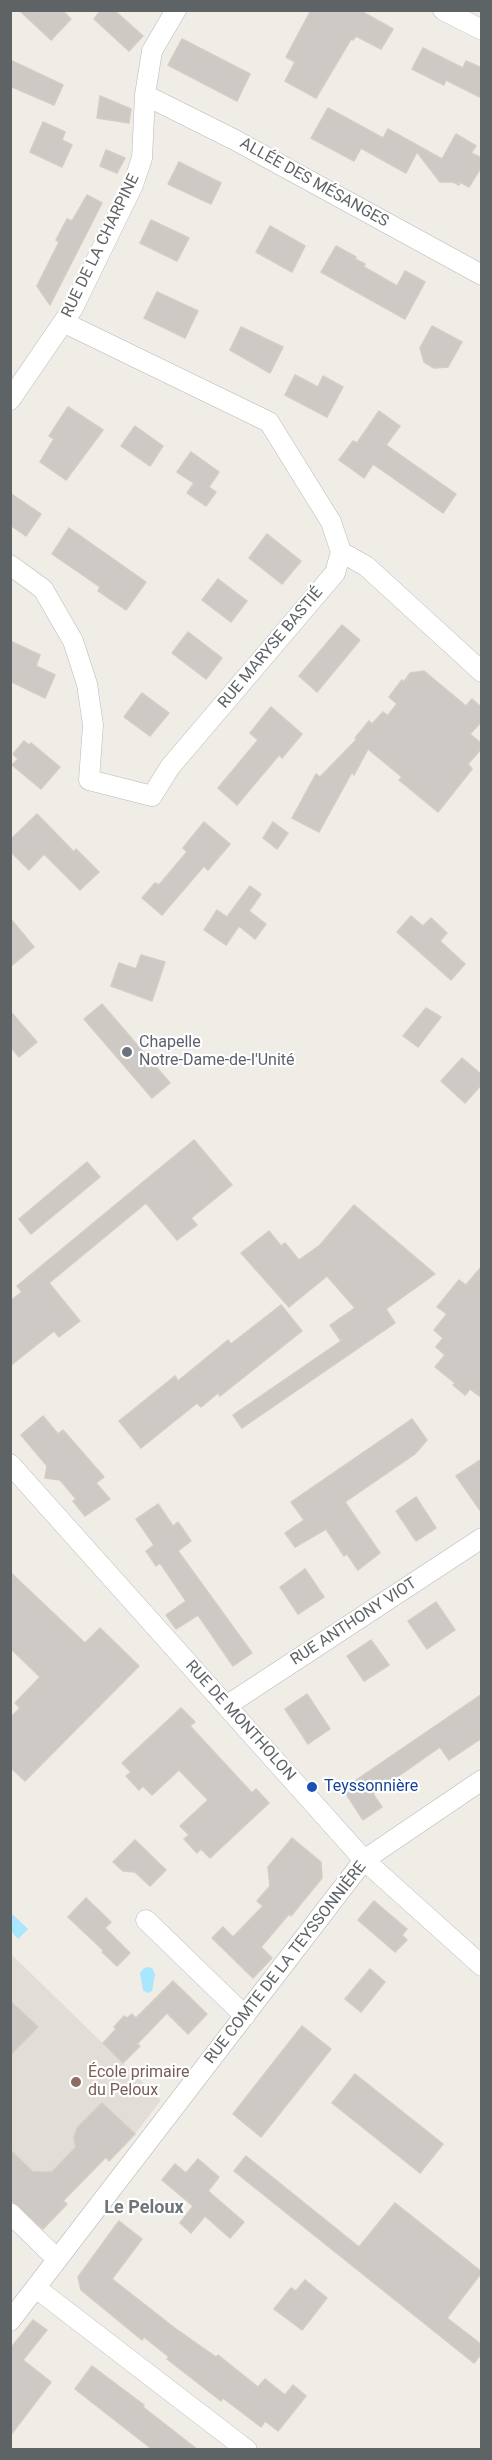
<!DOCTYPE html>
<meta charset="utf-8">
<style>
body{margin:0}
#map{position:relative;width:492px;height:2460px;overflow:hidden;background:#f0ece6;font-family:Roboto,sans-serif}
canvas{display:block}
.frame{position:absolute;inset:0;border:12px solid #5e6366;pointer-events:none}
</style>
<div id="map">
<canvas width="492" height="2460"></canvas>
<div class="frame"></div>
</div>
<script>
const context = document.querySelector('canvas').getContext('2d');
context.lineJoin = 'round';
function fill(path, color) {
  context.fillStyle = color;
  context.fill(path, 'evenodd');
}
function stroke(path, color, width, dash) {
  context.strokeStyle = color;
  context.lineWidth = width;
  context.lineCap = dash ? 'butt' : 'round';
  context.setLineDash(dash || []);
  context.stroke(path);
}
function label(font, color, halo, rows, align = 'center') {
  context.font = font + ' Roboto,sans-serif';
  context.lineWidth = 4.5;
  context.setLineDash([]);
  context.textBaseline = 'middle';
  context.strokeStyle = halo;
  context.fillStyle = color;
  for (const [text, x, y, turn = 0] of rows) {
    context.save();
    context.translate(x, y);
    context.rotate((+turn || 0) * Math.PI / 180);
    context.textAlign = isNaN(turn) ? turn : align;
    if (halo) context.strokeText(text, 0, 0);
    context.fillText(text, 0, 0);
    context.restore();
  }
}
fill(new Path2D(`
 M10,1953L161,2100L135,2134L106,2157L64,2200L67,2204L42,2230L11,2200Z`), '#e3ddd7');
fill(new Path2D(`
 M10,1912L28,1929L18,1939L11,1931Z
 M148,1967L153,1969L155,1975L152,1991L147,1993L143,1990L140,1973L144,1968Z`), '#a8e7fe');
const building = new Path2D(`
 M19,10H62L71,19L51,40Z
 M101,10H114L143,36L129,51L94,19Z
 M311,10H359L393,29L381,49L356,36L353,40L351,39L316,98L285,81L295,62L286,57Z
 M182,39L250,74L237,101L168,65Z
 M423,48L463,68L466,61L482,68V98L446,80L444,85L412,69Z
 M10,60L63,85L54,105L10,86Z
 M100,96L131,109L129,123L97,118Z
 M328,108L383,138L388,129L442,159L456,134L476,146L471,153L482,158V166L469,187L460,182L459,185L453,182H440L417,152L406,173L361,148L354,161L311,138Z
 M43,122L65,132L62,140L72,145L62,167L30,152Z
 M106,150L125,158L117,173L100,166Z
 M179,162L221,183L211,204L168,184Z
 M87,195L102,203L50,305L37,286L59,242L56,240L67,219L72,221Z
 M151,220L189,238L177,261L140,243Z
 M270,226L305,246L292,272L256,252Z
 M336,246L356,257L355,259L365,264L364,267L397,286L405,271L425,282L405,319L321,272Z
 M157,292L198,311L185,338L144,318Z
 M432,326L462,342L448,367L434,368L424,362L420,348Z
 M241,327L283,347L270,373L230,350Z
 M295,375L318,387L323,376L343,387L327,417L285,395Z
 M68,407L103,430L66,480L40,462L54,439L49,436Z
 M379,411L400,426L386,445L456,494L443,513L373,464L364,478L339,460L353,441L357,443Z
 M135,426L163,446L150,466L121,446Z
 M191,452L219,472L209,487L216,492L206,506L187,493L194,483L177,472Z
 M10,493L41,514L26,536L10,525Z
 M69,528L146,582L126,610L98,591L100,587L52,554Z
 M267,534L301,561L282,584L249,558Z
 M218,579L247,601L231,622L202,600Z
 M342,625L360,640L317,692L299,676Z
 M188,632L222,658L206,679L172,653Z
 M10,641L40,655L36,666L55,675L45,698L10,681Z
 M424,671L466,706L472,699L482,708V721L470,734L482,744V748L468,764L472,769L438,812L399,780L402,777L368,749L354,775L352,772L319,832L292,818L316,774L320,777L357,739L355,738L369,721L372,724L383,712L387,715L385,719L397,704L389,697L402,680L404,682L410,673Z
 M142,693L169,713L150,736L124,717Z
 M271,707L302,734L282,758L279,755L237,805L218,788L258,740L250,733Z
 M24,741L29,745L31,743L60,767L41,789L12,765L18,759L13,754Z
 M37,814L74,852L76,849L99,872L80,890L44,854L29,870L10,851V840Z
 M204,822L230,844L208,870L204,866L162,915L142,898L155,883L159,885L187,852L183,848Z
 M273,822L288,833L277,849L263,838Z
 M250,886L261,894L249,911L266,924L255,939L239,926L226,945L204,930L217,910L227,917Z
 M411,916L423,926L431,918L447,933L440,941L465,964L451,980L397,932Z
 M10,918L34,947L10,967Z
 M141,955L165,962L152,1001L111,986L119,963L136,969Z
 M102,1004L170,1083L152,1098L84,1019Z
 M426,1008L441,1017L418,1047L403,1036Z
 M10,1011L37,1042L19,1057L10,1046Z
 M462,1058L482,1075V1084L465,1103L441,1081Z
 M194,1140L232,1185L191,1218L197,1225L177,1240L146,1203L49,1283L80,1321L59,1337L54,1331L10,1366V1301L22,1292L17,1286Z
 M87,1162L100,1177L31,1234L19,1219Z
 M354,1205L435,1274L386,1309L395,1323L242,1428L233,1415L341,1341L330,1325L355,1308L327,1276L289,1307L241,1253L269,1231L281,1246L285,1243L299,1260L320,1245Z
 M482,1266V1398L470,1389L465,1395L453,1385L455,1383L435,1367L445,1355L436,1347L443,1338L434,1330L447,1314L437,1307L459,1280L466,1285Z
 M281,1305L302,1331L220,1396L218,1393L201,1407L197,1403L141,1448L119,1421L175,1376L178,1381L228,1340L231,1344Z
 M43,1416L58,1434L63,1430L104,1477L96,1483L110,1499L85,1516L73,1501L76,1499L60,1480L45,1478L47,1466L21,1435Z
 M412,1419L427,1440L415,1454L345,1502L380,1553L358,1570L347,1554L344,1556L326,1529L295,1547L285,1533L304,1520L291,1502Z
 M482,1459V1513L456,1476Z
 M416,1497L436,1528L416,1541L396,1511Z
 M158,1504L173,1526L178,1522L191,1541L178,1551L252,1653L233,1666L198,1615L176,1629L166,1615L186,1601L160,1563L156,1566L146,1551L154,1545L136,1519Z
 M305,1569L324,1597L298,1614L280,1587Z
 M10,1572L85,1643L100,1628L139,1666L25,1781L10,1767V1718L20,1708L15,1703L40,1677L10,1648Z
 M436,1602L455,1630L427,1649L408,1621Z
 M371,1640L389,1665L364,1681L347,1656Z
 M307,1694L330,1729L308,1744L285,1709Z
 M482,1694V1738L449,1760L440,1747L373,1794L382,1807L363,1820L343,1789Z
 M181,1708L195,1722L190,1726L252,1793L256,1789L269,1803L210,1858L201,1849L197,1853L184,1839L189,1835L180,1826L208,1800L179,1770L152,1795L143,1786L139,1790L126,1776L131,1772L122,1763Z
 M292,1838L321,1862L322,1878L291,1916L289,1914L261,1947L272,1958L253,1978L212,1938L223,1927L233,1937L263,1906L257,1901L270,1886L268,1867Z
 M135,1840L166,1870L150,1886L135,1872L123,1871L113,1862Z
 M86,1898L111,1922L105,1928L130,1953L117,1966L102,1952L104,1951L68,1917Z
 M374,1901L407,1929L402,1935L407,1940L395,1952L358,1920Z
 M370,1969L385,1982L361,2012L345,1999Z
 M173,1981L207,2014L188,2034L167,2013L137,2044L140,2046L123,2063L103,2043L116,2029L114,2027L124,2016L127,2018L132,2014L136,2018Z
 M10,2001L38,2027L10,2055Z
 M302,2026L331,2049L261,2137L233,2114Z
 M355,2074L443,2144L420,2173L332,2103Z
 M102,2103L135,2134L109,2161L106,2157L63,2201L67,2204L43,2229L10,2199V2150L33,2172H52L76,2147L74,2138L77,2128Z
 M246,2156L359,2247L395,2203L482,2272L447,2318L482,2345V2353L474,2363L234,2171Z
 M198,2159L219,2177L208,2191L244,2222L230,2238L205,2216L191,2233L180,2223L193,2206L162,2180L175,2164L186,2173Z
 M119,2221L142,2239L112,2279L176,2329L216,2357L218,2355L258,2387L265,2379L285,2395L293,2385L306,2396L278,2431L265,2421L261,2427L223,2398L221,2401L167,2359L169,2357L144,2337L142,2340L81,2290L78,2277Z
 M305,2280L327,2298L302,2330L274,2309L291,2288L296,2291Z
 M33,2320L47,2330L23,2360L51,2382L10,2436V2349Z
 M92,2366L144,2405L143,2407L198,2450H153L75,2389Z`);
fill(building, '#cdc9c5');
stroke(building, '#d4cdc4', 1.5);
const minor = new Path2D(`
 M443,10L482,30
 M145,95L235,140L482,275
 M10,400L73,308L133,185L142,158L145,95L152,51L176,10
 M341,552L366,566L482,672
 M10,565L43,589L73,641L87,684L93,725L89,780L152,796L170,767L335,573L341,552L331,522L269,422L65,323
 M10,1464L364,1860L482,1966
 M226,1706L482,1538
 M146,1920L245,2016
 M10,2213L57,2259
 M36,2288L247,2450
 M10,2321L364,1860L482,1780`);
stroke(minor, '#b6b9bc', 21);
stroke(minor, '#fff', 20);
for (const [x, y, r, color] of [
 [127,1052,6,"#6b7280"],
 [312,1787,6,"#1a4fb4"],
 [76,2082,6,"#8d6e63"]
]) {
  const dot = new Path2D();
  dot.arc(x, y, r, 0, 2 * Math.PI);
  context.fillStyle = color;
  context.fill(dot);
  stroke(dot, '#fff', 2);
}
label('16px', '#5e6366', '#fff', [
 ["ALLÉE DES MÉSANGES",314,183,29],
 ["RUE DE LA CHARPINE",101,246,-64],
 ["RUE MARYSE BASTIÉ",271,648,-50],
 ["RUE ANTHONY VIOT",354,1622,-33],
 ["RUE DE MONTHOLON",240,1721,48],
 ["RUE COMTE DE LA TEYSSONNIÈRE",286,1963,-52]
]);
label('16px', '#5b616d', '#fff', [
 ["Chapelle",139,1043],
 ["Notre-Dame-de-l'Unité",139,1061]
], 'left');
label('16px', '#164399', '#fff', [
 ["Teyssonnière",324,1787]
], 'left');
label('16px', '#785e54', '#fff', [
 ["École primaire",88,2073],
 ["du Peloux",88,2091]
], 'left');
label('bold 18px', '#6f7578', '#fff', [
 ["Le Peloux",144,2208]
]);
</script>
